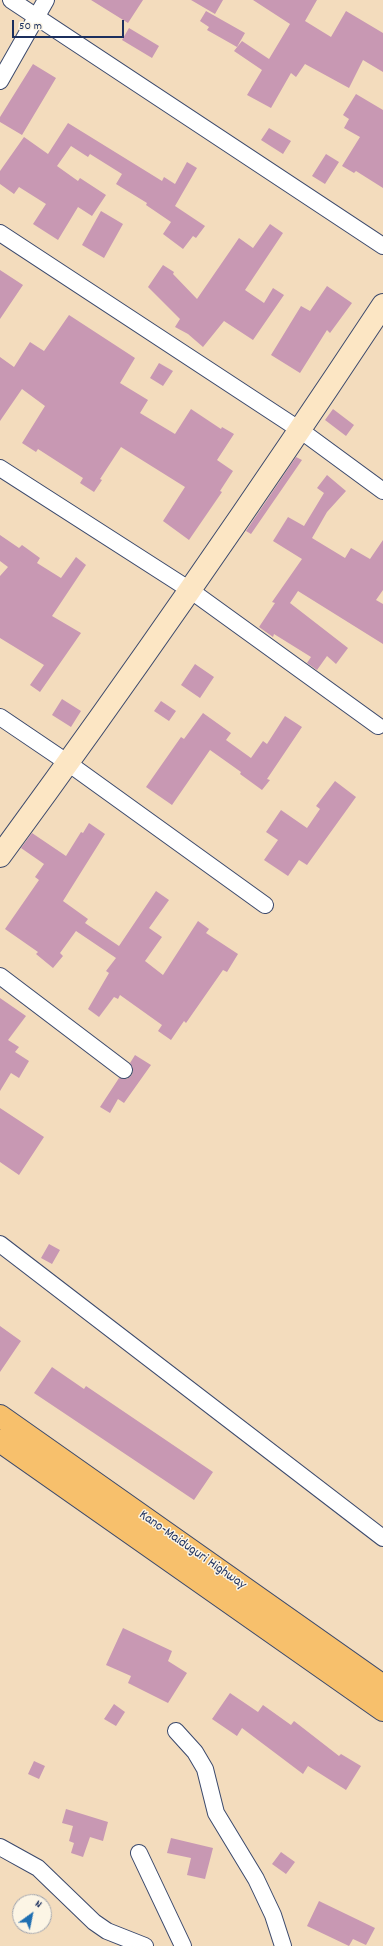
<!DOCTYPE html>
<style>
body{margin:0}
#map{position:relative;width:383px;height:1946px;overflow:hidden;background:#f3dcbd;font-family:Dekko,sans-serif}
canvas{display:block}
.north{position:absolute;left:12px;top:1894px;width:40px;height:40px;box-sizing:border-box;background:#fcf5e5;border:1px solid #a2a6af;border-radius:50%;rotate:33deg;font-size:11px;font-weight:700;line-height:16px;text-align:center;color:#1b2f5e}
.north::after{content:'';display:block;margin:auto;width:14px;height:18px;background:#1f6fb2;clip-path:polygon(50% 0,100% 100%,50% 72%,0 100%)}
.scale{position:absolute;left:12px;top:20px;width:112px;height:18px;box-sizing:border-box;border:2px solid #1b2f5e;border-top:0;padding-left:5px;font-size:12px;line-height:14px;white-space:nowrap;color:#1b2f5e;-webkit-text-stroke:3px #fcf5e5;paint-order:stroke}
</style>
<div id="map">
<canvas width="383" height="1946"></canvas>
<div class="north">N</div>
<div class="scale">50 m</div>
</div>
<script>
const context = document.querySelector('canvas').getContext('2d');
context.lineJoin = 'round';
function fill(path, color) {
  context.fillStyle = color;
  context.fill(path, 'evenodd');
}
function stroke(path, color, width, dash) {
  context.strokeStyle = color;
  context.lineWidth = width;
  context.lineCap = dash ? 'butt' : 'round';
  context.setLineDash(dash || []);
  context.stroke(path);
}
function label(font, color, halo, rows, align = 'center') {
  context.font = font + ' Dekko,sans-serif';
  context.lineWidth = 3;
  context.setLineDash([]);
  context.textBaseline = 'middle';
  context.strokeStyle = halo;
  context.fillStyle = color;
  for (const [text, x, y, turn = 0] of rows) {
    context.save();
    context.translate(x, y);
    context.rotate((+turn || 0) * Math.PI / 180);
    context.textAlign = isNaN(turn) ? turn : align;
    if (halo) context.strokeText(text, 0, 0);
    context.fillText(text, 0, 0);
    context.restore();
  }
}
fill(new Path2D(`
 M91,0H143L128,23Z
 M191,0H223L215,14Z
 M253,0H317L305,21L331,37L346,11L383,33V72L363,60L349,88L305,64L296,77L291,73L271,108L247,95L262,70L234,51L242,41L269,59L290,24Z
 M206,11L245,33L237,47L207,30L209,27L200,21Z
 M129,28L159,46L152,58L122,40Z
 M33,64L56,78L22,135L0,122V117Z
 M356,94L383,110V188L356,171L354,173L342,166L360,137L344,128L349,119L343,115Z
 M68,123L162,181L164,177L175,184L187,162L197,168L175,206L205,226L196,238L193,236L183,249L163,234L171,222L146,205L147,203L116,184L122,174L90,154L88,157L71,146L57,166L78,181L80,178L106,195L92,216L78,207L58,240L33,224L46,204L19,187L14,194L0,184V171L24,137L48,154Z
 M269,128L291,141L283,154L261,140Z
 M326,154L339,162L325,184L312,176Z
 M101,211L123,224L104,258L82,245Z
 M270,224L283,233L245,290L264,303L273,288L284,295L253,340L224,321L203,347L188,334L175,327L180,319L148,287L163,265L174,272L173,274L197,299L239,238L253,248Z
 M0,270L23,285L0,319Z
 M327,286L352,303L330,333L327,330L300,373L271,355L301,306L310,311Z
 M69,315L135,358L120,383L148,400L140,413L175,434L191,409L221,429L222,427L234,434L217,460L233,471L220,491L222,492L189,540L163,521L185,487L121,447L100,479L102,480L94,492L80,483L83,478L38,449L36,452L22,443L45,406L22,389L0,421V357L14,367L30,342L44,351Z
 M159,363L173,371L163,386L150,378Z
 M333,409L354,425L346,436L325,420Z
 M296,457L302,460L251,534L246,531Z
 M327,475L346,491L327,512L312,538L345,558L351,548L370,559L383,540V590L376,600L383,604V644L298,591L290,603L348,648L336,664L327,656L317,670L307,663L311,657L274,634L273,637L259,627L275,603L272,602L302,559L273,541L288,517L304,526L324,493L317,488Z
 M0,535L19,548L22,545L40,558L37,563L61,578L76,557L86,565L52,616L81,633L40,692L30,685L44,665L0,638V576L8,567L0,561Z
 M195,664L214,677L200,698L181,685Z
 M62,699L81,711L71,727L52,715Z
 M161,701L176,711L169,721L154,711Z
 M203,713L231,733L226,740L251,758L263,741L267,744L285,716L302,727L267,779L270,780L262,790L240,774L241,772L210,750L172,805L146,787L181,737L184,739Z
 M335,781L356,797L307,865L299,860L288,876L264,860L278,840L266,832L281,810L307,828L320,809L316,806Z
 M89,823L105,834L63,901L88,919L85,923L119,946L156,891L169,900L149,928L162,937L145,961L163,975L198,921L209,929L206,933L238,954L227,972L223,970L186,1023L184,1021L171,1040L158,1031L162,1025L120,995L118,999L114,997L99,1017L88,1009L109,973L106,971L116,958L76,931L60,953L63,956L53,968L36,954L38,952L5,929L39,880L35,877L44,864L21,848L32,833L66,856L81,832L83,833Z
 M0,998L26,1016L8,1040L19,1047L15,1052L29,1061L19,1078L11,1073L0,1091Z
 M135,1055L151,1065L124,1103L118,1099L110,1113L100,1107L119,1078L127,1079L132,1075L133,1071L130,1063Z
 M0,1108L44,1137L19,1175L0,1162Z
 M49,1244L60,1250L52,1264L41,1258Z
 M0,1326L21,1341L0,1372Z
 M52,1367L84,1389L86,1386L213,1472L194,1500L34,1393Z
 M123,1628L172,1651L168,1661L187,1673L168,1703L128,1683L131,1676L106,1665Z
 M230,1693L258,1712L263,1705L291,1725L294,1721L339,1756L341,1754L361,1766L346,1790L308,1766L303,1774L242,1728L237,1736L212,1719Z
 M114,1704L125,1712L116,1726L104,1719Z
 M34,1761L45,1766L39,1779L28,1774Z
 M66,1809L108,1822L103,1841L90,1837L83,1857L71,1853L74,1843L69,1841L73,1826L62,1823Z
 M171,1838L213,1848L205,1879L187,1875L191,1858L167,1853Z
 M281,1852L295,1862L286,1874L272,1864Z
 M319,1901L375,1928L366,1945L353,1939L349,1946L307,1926Z`), '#c898b3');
const street = new Path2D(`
 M11,0L383,246
 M0,81L46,0
 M0,233L300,430L383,491
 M0,468L190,590L378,726
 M0,717L68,763L265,905
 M0,976L124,1070
 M0,1244L383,1538
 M176,1731L195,1752L205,1769L216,1813L256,1879L273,1915L283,1946
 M0,1847L38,1868L94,1922L107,1931L145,1946
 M139,1853L183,1946`);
const secondary = new Path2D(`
 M0,856C132,676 260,491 383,305`);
const highway = new Path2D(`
 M0,1416L383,1686
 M0,1441L383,1710`);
stroke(street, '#3b496c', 18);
stroke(secondary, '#3b496c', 24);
stroke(highway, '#3b496c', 24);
stroke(street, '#fff', 16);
stroke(secondary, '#fce6c4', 22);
stroke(highway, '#f7c06c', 22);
label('14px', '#1b2f5e', '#fcf5e5', [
 ["Kano-Maiduguri Highway",192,1551,35]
]);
</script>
